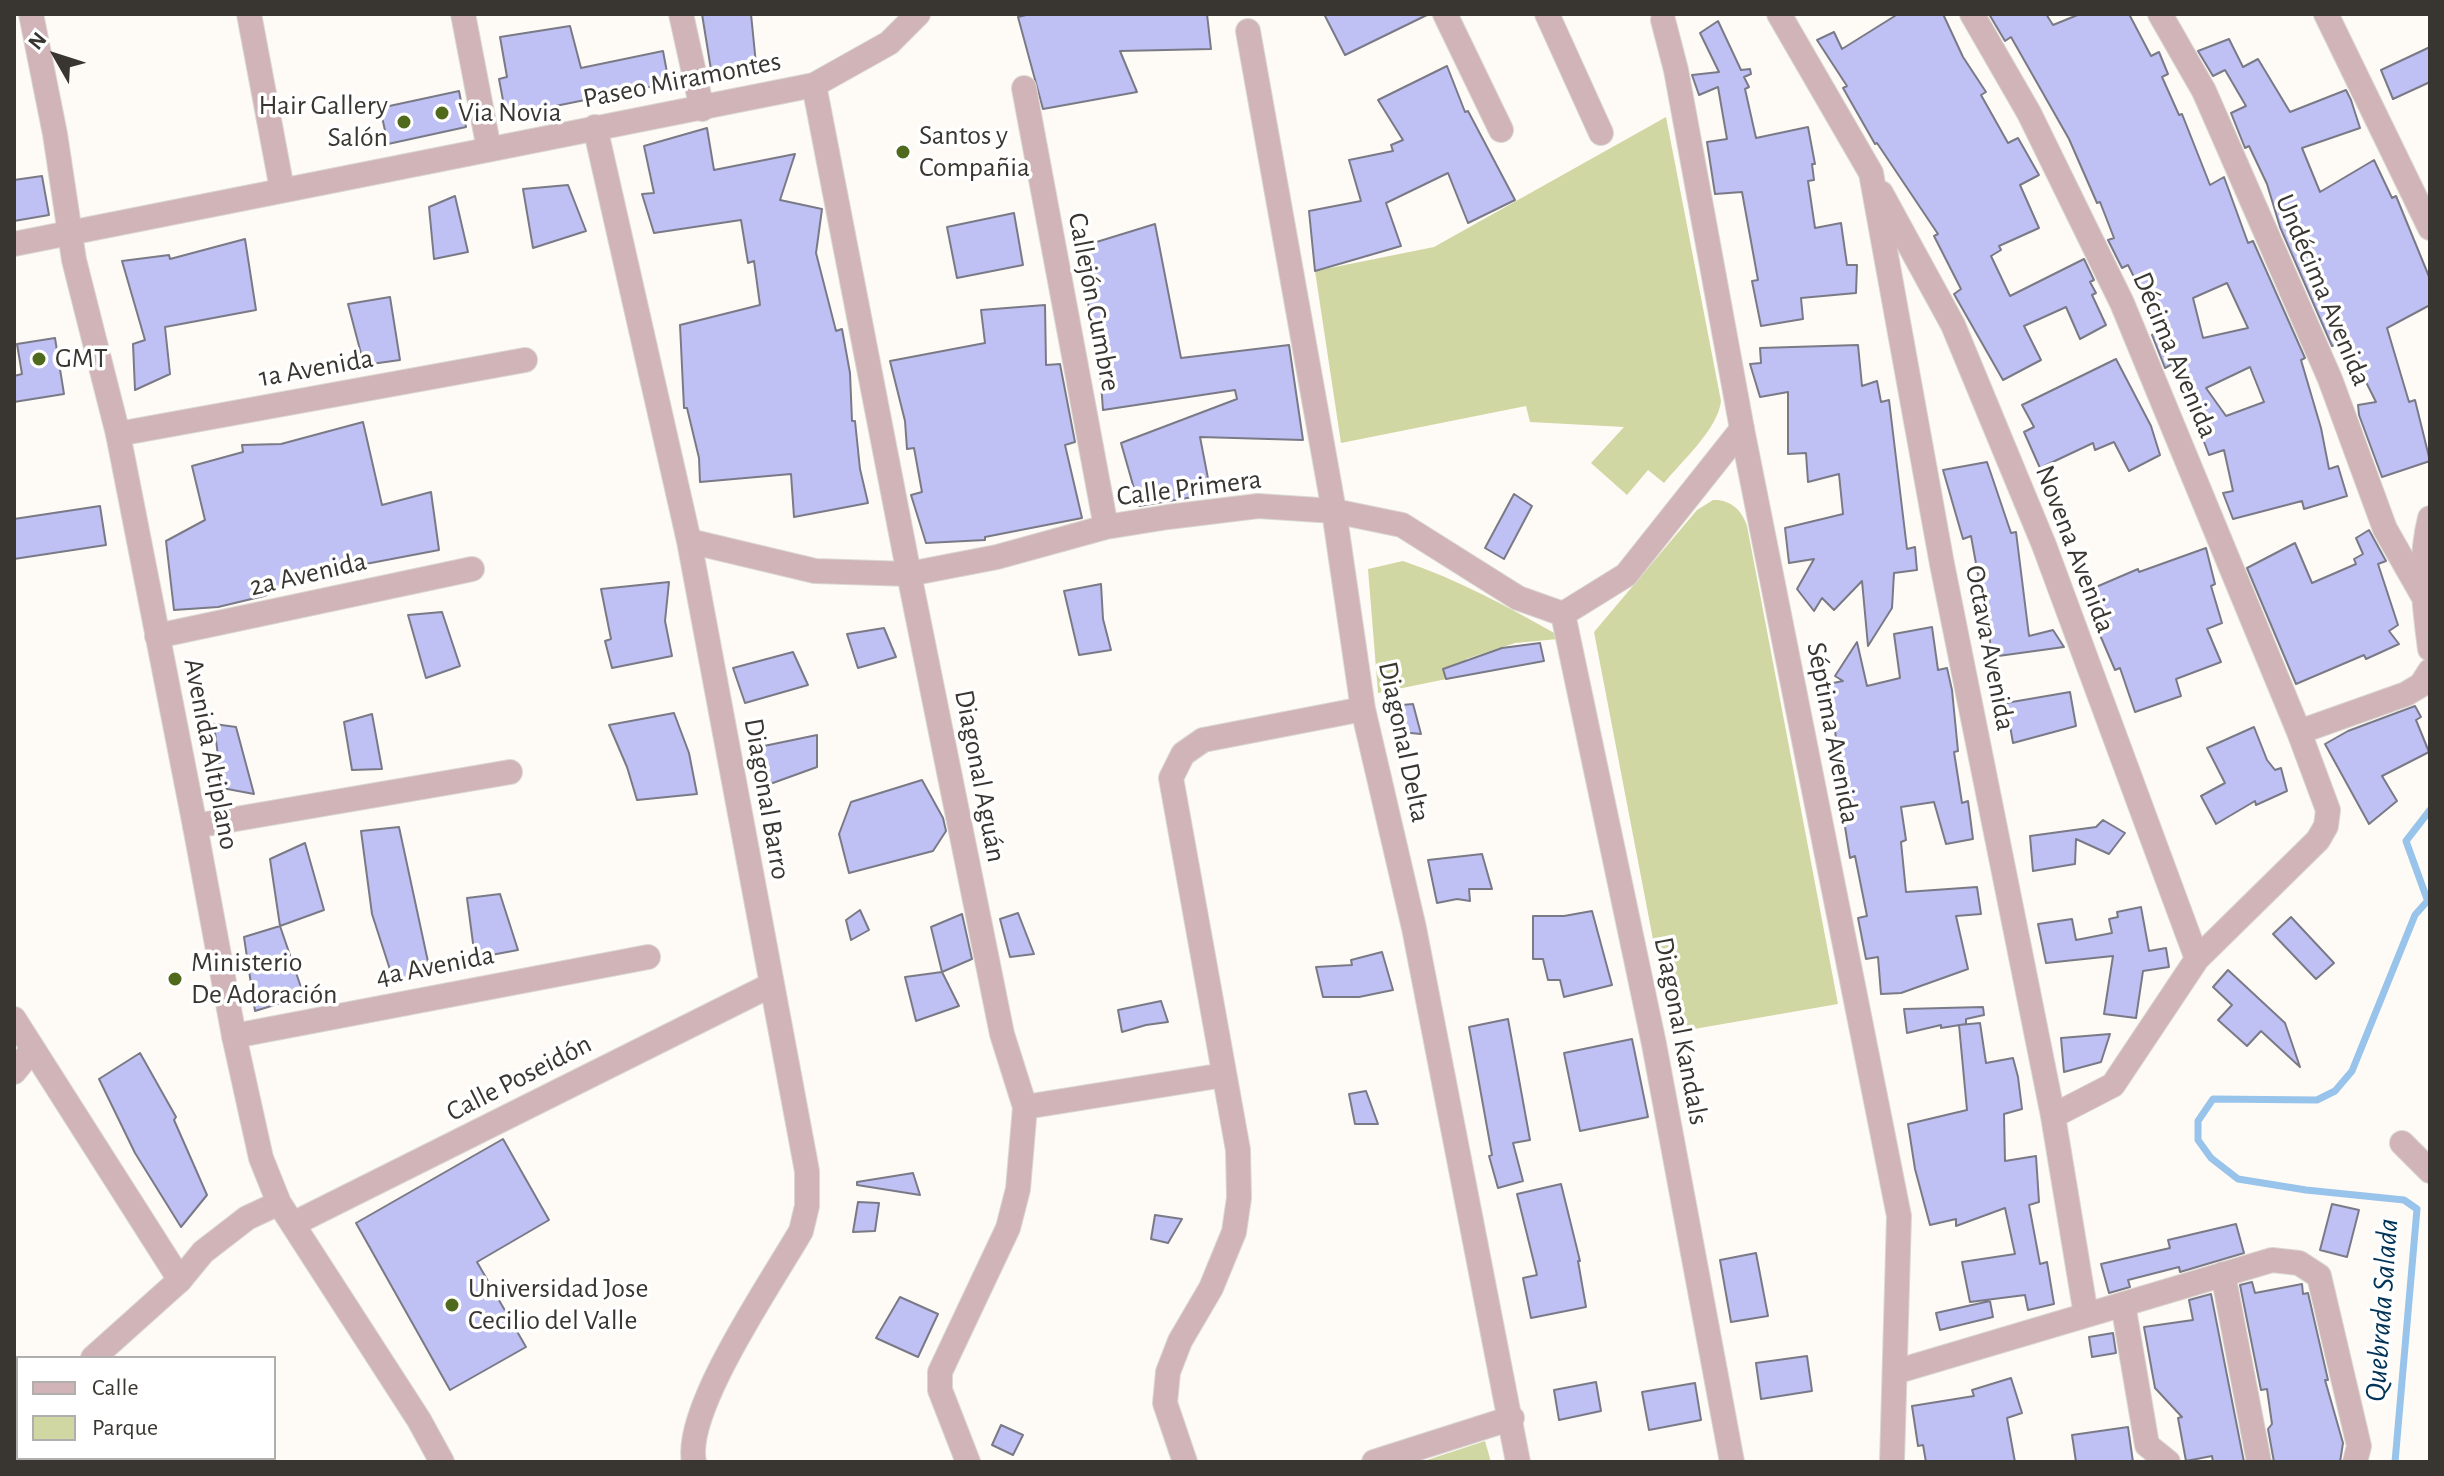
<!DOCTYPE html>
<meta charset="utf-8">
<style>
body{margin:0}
#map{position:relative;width:2444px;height:1476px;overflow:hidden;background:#fefbf6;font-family:"Alegreya Sans",sans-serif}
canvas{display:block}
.frame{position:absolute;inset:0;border:16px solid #393631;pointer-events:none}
.legend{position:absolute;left:16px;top:1356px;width:260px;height:104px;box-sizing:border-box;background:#fff;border:2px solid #b0afad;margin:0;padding:10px 14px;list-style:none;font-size:24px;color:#393631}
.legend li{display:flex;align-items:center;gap:16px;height:40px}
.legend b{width:40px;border:2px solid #b0afad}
.north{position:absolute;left:16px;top:16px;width:80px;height:80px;-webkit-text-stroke:6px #fff;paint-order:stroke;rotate:309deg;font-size:22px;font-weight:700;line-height:32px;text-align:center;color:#393631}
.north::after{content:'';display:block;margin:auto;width:28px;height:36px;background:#393631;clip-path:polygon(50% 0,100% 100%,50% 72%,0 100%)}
</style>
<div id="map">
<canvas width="2444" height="1476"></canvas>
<div class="frame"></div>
<ul class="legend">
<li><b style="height:10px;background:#d0b4b8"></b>Calle</li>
<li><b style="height:22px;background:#d1d7a2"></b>Parque</li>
</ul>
<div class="north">N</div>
</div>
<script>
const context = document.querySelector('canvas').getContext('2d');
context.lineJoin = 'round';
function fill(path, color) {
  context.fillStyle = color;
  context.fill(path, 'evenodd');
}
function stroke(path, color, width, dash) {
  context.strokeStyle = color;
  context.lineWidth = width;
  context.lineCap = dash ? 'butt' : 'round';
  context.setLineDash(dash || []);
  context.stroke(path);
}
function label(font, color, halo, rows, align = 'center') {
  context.font = font + ' "Alegreya Sans",sans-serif';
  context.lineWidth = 7;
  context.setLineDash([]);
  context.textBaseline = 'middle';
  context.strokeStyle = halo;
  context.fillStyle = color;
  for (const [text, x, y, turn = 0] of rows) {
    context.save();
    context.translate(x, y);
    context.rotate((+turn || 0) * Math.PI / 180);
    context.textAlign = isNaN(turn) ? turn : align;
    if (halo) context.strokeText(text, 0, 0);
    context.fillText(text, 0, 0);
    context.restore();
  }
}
fill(new Path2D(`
 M1666,117L1721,401C1718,429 1682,461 1664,483L1648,470L1627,495L1591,463L1624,427L1530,422L1526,406L1341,443L1315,271L1434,247Z
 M1713,500C1730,499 1742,510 1747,526L1838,1004L1671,1033L1594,632L1697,510Z
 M1403,561C1457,579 1506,606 1556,634L1558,639L1515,643L1466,659L1471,674L1378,693L1368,569Z
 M1485,1441L1491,1462H1421Z`), '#d1d7a2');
stroke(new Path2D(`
 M2427,899L2406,841L2430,810
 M2395,1462L2417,1209L2404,1200L2306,1190L2238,1179L2211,1158L2198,1140V1121L2213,1099L2317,1100L2335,1091L2352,1071L2415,915L2430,898`), '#98c3eb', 7);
const building = new Path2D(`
 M702,14H751L757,74L712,76Z
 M1030,14H1207L1211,49L1120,51L1137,92L1043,109L1018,17Z
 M1324,14H1429L1345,55Z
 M1898,14H1943L1963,57L1986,92L1981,95L2008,143L2018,138L2039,175L2020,185L2039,228L1999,246L2001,250L1991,256L2010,296L2084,259L2094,280L2090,282L2096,293L2092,295L2106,325L2080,339L2066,307L2024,326L2041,360L2003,380L1954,294L1961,289L1934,236L1938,234L1877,143L1875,144L1843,88L1847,86L1817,40L1834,32L1842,49Z
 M1989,14H2046L2053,25L2080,14H2129L2151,56L2159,52L2168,74L2162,77L2179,115L2182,114L2210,185L2224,177L2248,243L2253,241L2305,358L2301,360L2321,428L2329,469L2338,466L2347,496L2304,509L2302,501L2233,519L2223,493L2233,491L2224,450L2209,455L2198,426L2206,423L2192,403L2194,402L2178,361L2165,368L2152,335L2161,331L2128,265L2122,268L2108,240L2114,238L2100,202L2097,203L2069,139L2011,37L2005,41ZM2227,283L2248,328L2203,338L2193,298ZM2250,367L2264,402L2226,416L2206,388Z
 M1718,21L1741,70L1750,69L1751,74L1744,77L1749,87L1745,89L1756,138L1808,127L1815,164H1812L1814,180L1808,181L1815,228L1841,223L1847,265H1857L1856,293L1801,298L1803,319L1761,326L1752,281L1758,280L1742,192L1715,194L1707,142L1727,139L1718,87L1699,95L1692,75L1719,72L1700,33Z
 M570,26L581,68L663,51L669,83L506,116L499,79L507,77L500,37Z
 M2229,39L2243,67L2258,59L2290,112L2346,90L2351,100L2360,128L2302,148L2320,192L2374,160L2392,198L2396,196L2430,279V305L2387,328L2409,402L2415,400L2430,461L2382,477L2359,415L2358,405L2376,402L2364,378L2366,377L2347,339L2332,346L2280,227L2267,184L2249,146L2245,148L2231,113L2246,106L2225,70L2213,76L2198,51Z
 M2430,47V82L2393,99L2381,70Z
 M1447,66L1465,112L1468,111L1515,200L1468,223L1448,173L1386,203L1401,246L1315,271L1309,211L1361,201L1349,160L1393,151L1391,145L1403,140L1378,100Z
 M459,91L466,127L388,144L380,108Z
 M707,128L714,170L795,154L780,200L822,209L816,253L836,331L842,329L850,373L852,421H855L860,469L868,503L794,517L791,474L700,482L699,458L687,408H684L680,325L760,305L754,261L748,263L741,220L654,233L642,194L654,193L644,146Z
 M42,176L49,215L14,221V180Z
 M568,185L586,231L533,248L523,189Z
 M455,196L468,252L434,259L429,207Z
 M1014,213L1023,265L957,278L947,227Z
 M1155,224L1181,358L1289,345L1303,440L1200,437L1211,494L1139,506L1121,443L1237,399L1235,390L1103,410L1099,357L1077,248Z
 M245,239L256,310L165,327L170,374L135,390L133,344L145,340L122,261L169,255L170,259Z
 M390,297L400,360L364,365L348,304Z
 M1045,305L1046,365L1060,364L1075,442L1065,445L1082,518L985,537V540L926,543L911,495L922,492L914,448L907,449L905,421L890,361L985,343L981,310Z
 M55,338L64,394L14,402V376L22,374L17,344Z
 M1858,345L1862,386L1877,381L1881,402L1889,400L1907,549L1915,547L1917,570L1894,573L1892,608L1868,646L1862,581L1834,610L1822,598L1814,611L1797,589L1814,559L1789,563L1785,528L1843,514L1839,474L1808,482L1806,453L1788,454V392L1760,397L1750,364L1761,363L1760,348Z
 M2116,359L2151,426L2160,455L2129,471L2114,442L2095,450L2093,443L2040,468L2024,432L2034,427L2022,405Z
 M363,422L382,505L431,492L439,550L355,566L312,581L309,572L264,596L218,607L174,610L166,541L205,520L192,466L243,452L242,445L281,444Z
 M1987,462L2011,533L2016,532L2029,636L2053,630L2064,647L1991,657L1990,641L1971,536L1963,539L1943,470Z
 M1514,494L1532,506L1504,559L1485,548Z
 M100,506L106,545L14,559V519Z
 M2369,530L2386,561L2378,564L2398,625L2389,631L2399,644L2366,659L2364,655L2296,684L2247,568L2295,543L2312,583L2356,564L2354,559L2363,554L2356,538Z
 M2206,548L2215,584L2211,586L2222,623L2207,629L2221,662L2176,679L2181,696L2135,712L2120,668L2115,670L2082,593L2138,569L2139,572Z
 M669,582L665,621L672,656L612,668L605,641L611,639L601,589Z
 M1101,584L1103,619L1111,650L1079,655L1064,591Z
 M442,612L460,666L426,678L408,615Z
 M1932,627L1938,670L1947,668L1952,690L1958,751L1954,752L1962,803L1968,801L1973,839L1946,844L1934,802L1901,807L1906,840L1901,842L1906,892L1977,887L1981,914L1956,916L1968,969L1901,993L1881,994L1878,957L1866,959L1858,918L1867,916L1855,856L1850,858L1838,783L1842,782L1832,709L1822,711L1818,686L1843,681L1835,676L1857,642L1867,686L1900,678L1894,634Z
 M884,628L896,657L858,668L847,634Z
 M1540,643L1544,661L1446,679L1443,669L1502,648Z
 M793,652L808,685L745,703L733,668Z
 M2070,692L2076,726L2013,743L2006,703Z
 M1413,704L1421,734L1400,732L1391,706Z
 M2415,706L2421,717L2416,720L2429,752L2382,776L2397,801L2369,824L2325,744L2348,731Z
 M674,713L689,753L697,794L637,800L627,767L609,725Z
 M372,714L382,769L352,770L344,722Z
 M214,724L236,727L254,794L222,788Z
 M2254,727L2267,760L2275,770L2281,768L2287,791L2256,805L2255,801L2216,824L2201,796L2225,783L2207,748Z
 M817,735V767L759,788V747Z
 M922,780L943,818L946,831L933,851L849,873L839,834L851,802Z
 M2103,820L2125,833L2109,854L2076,839L2075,864L2033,871L2030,836L2096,827Z
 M399,827L430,971L394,982L372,914L361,831Z
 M305,843L324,910L280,926L270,859Z
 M1482,854L1492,889H1469L1470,901L1457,899L1437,903L1428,860Z
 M500,894L518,950L475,958L467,898Z
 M2141,907L2149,951L2166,948L2169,967L2143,971L2136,1018L2104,1014L2113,956L2046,963L2038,924L2072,919L2076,940L2112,933L2109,919L2118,917L2117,912Z
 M860,910L869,930L851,940L846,920Z
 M1592,911L1612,985L1564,997L1560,980H1548L1543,959H1533V916H1564Z
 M1018,913L1034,954L1010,957L1000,919Z
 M962,914L972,959L942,972L931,927Z
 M2291,917L2334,963L2316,979L2273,934Z
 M280,926L304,996L255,1011L244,937Z
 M1382,952L1393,990L1359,997H1323L1316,967L1352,965L1351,960Z
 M2228,970L2285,1023L2300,1067L2261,1031L2247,1046L2218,1020L2232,1005L2213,987Z
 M942,972L959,1006L916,1021L905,977Z
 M1161,1001L1168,1022L1146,1025L1122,1032L1118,1010Z
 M1983,1007L1984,1015L1966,1019V1024L1941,1028V1025L1907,1033L1904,1009Z
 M1508,1019L1530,1140L1513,1143L1523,1181L1498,1188L1489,1156L1492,1155L1469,1027Z
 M1980,1023L1986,1063L2013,1058L2018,1077L2022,1109L2004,1114L2005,1161L2036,1156L2039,1202L2029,1205L2040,1264L2047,1262L2054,1304L2028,1310L2025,1295L1970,1302L1962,1262L2015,1254L2005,1208L1956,1226V1219L1930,1225L1915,1169L1908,1124L1967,1110L1959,1025Z
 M2110,1034L2101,1062L2064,1072L2061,1038Z
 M1632,1039L1648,1117L1580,1131L1564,1053Z
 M140,1053L176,1117L174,1120L207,1195L181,1227L135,1153L99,1079Z
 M1366,1091L1378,1124H1355L1349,1094Z
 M503,1139L549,1220L477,1262L526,1347L450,1390L356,1223Z
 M913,1173L920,1195L857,1185V1182Z
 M1561,1184L1580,1261H1578L1586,1307L1531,1318L1523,1278L1537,1275L1517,1194Z
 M858,1202L879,1203L875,1231L853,1232Z
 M2332,1204L2359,1210L2347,1257L2320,1250Z
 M1155,1215L1182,1219L1168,1243L1151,1239Z
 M2236,1224L2244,1253L2180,1272L2179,1267L2128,1280L2130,1287L2109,1293L2101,1264L2170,1248L2168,1240Z
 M1756,1253L1768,1316L1731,1322L1720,1260Z
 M2252,1282L2255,1293L2302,1284L2303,1294L2308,1293L2328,1380H2325L2343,1443L2340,1462H2274L2268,1429L2272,1424L2267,1389L2261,1390L2240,1285Z
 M2211,1294L2244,1462H2213L2212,1456L2186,1461L2178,1418L2182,1417L2155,1388L2144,1327L2193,1320L2189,1300Z
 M900,1297L938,1314L918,1357L876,1338Z
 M1990,1301L1993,1317L1940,1330L1936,1313Z
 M2113,1333L2116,1353L2092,1357L2089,1337Z
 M1807,1356L1812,1391L1761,1399L1756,1363Z
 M2011,1378L2022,1413L2007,1418L2015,1462H1926L1923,1445L1918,1446L1912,1406L1974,1396L1972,1390Z
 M1596,1382L1601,1411L1559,1420L1554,1390Z
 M1695,1383L1701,1420L1649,1430L1642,1392Z
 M1001,1425L1023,1435L1013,1455L992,1445Z
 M2128,1427L2133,1462H2076L2072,1435Z`);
fill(building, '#bfc0f4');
stroke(building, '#7a7a87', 2);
const minor = new Path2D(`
 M249,14L282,189
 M463,14L489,149
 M681,14L702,109
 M1445,14L1501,130
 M1547,14L1601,133
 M1779,14L1871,173L1942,564L2053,1116L2086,1315
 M1972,14L2029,113L2122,303L2299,732
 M2160,14L2204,91L2330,379L2385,529L2422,594
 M2326,14L2430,228
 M1248,31L1334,511L1363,709L1414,928L1518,1462
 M814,85L909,574L1002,1034L1025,1107L1018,1189L1008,1228L940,1372V1390L968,1462
 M1024,88L1106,527
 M595,127L689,541L807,1171V1206L801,1231C773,1280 683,1410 694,1462
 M1881,193L1953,325L2044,545L2197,959
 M118,434L525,360
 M2430,518C2419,562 2424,605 2430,649
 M689,541L815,571L909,574L997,557L1106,527L1168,517L1258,506L1334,511L1402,525L1518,598L1563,614L1626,575L1742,429
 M1563,614L1654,1044L1732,1462
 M157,636L472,569
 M195,826L510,772
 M14,1019L180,1280
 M234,1036L648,957
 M14,1072L33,1049
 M1025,1107L1224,1075
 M2053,1116L2113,1085L2197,959L2318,840L2326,826L2328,810L2299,732L2406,694L2421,685L2430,671
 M2402,1143L2430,1171
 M293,1224L771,985
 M2223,1274L2259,1462
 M2123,1304L2147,1445L2168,1462
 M1895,1372L2272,1260L2299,1263L2319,1276L2359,1446L2355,1462
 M112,1458L115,1462
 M1185,1462L1165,1403L1168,1372L1180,1341L1211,1288L1234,1232L1239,1198L1238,1150L1171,778L1183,754L1203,740L1363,709
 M1374,1462L1512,1418`);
const tertiary = new Path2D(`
 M31,14L55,134L74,260L118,434L195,826L234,1036L261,1158L279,1203L419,1420L442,1462
 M1663,20L1676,70L1742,429L1899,1216L1892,1462
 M14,244L814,85L889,43L918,14
 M93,1358L180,1280L203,1252L247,1218L279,1203
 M14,1433L18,1429`);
stroke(minor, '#dbd8d3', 26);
stroke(tertiary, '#dbd8d3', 26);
stroke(minor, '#d0b4b8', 24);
stroke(tertiary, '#d0b4b8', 24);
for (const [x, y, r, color] of [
 [442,113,8,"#4f6a1d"],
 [404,122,8,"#4f6a1d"],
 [903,152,8,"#4f6a1d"],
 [39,359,8,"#4f6a1d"],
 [175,979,8,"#4f6a1d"],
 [452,1305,8,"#4f6a1d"]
]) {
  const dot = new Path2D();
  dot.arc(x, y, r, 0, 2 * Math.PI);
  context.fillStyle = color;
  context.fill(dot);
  stroke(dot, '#fff', 3);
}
label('28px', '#393631', '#fff', [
 ["Paseo Miramontes",682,80,-11],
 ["Undécima Avenida",2323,290,67],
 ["Callejón Cumbre",1094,302,79],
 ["Décima Avenida",2175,355,67],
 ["1a Avenida",316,368,-10],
 ["Calle Primera",1189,488,-7],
 ["Novena Avenida",2075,549,69],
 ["2a Avenida",308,574,-13],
 ["Octava Avenida",1990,648,79],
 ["Séptima Avenida",1833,733,79],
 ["Diagonal Delta",1404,742,78],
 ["Avenida Altiplano",211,754,79],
 ["Diagonal Aguán",980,776,79],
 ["Diagonal Barro",767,799,80],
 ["4a Avenida",435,966,-11],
 ["Diagonal Kandals",1681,1031,79],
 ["Calle Poseidón",519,1078,-27]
]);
label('28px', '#393631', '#fff', [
 ["Hair Gallery",388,106,"right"],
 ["Salón",388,138,"right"],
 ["Via Novia",458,113],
 ["Santos y",919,136],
 ["Compañia",919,168],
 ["GMT",55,359],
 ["Ministerio",191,963],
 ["De Adoración",191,995],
 ["Universidad Jose",468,1289],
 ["Cecilio del Valle",468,1321]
], 'left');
label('italic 30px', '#003458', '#fff', [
 ["Quebrada Salada",2382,1310,-86]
]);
</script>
